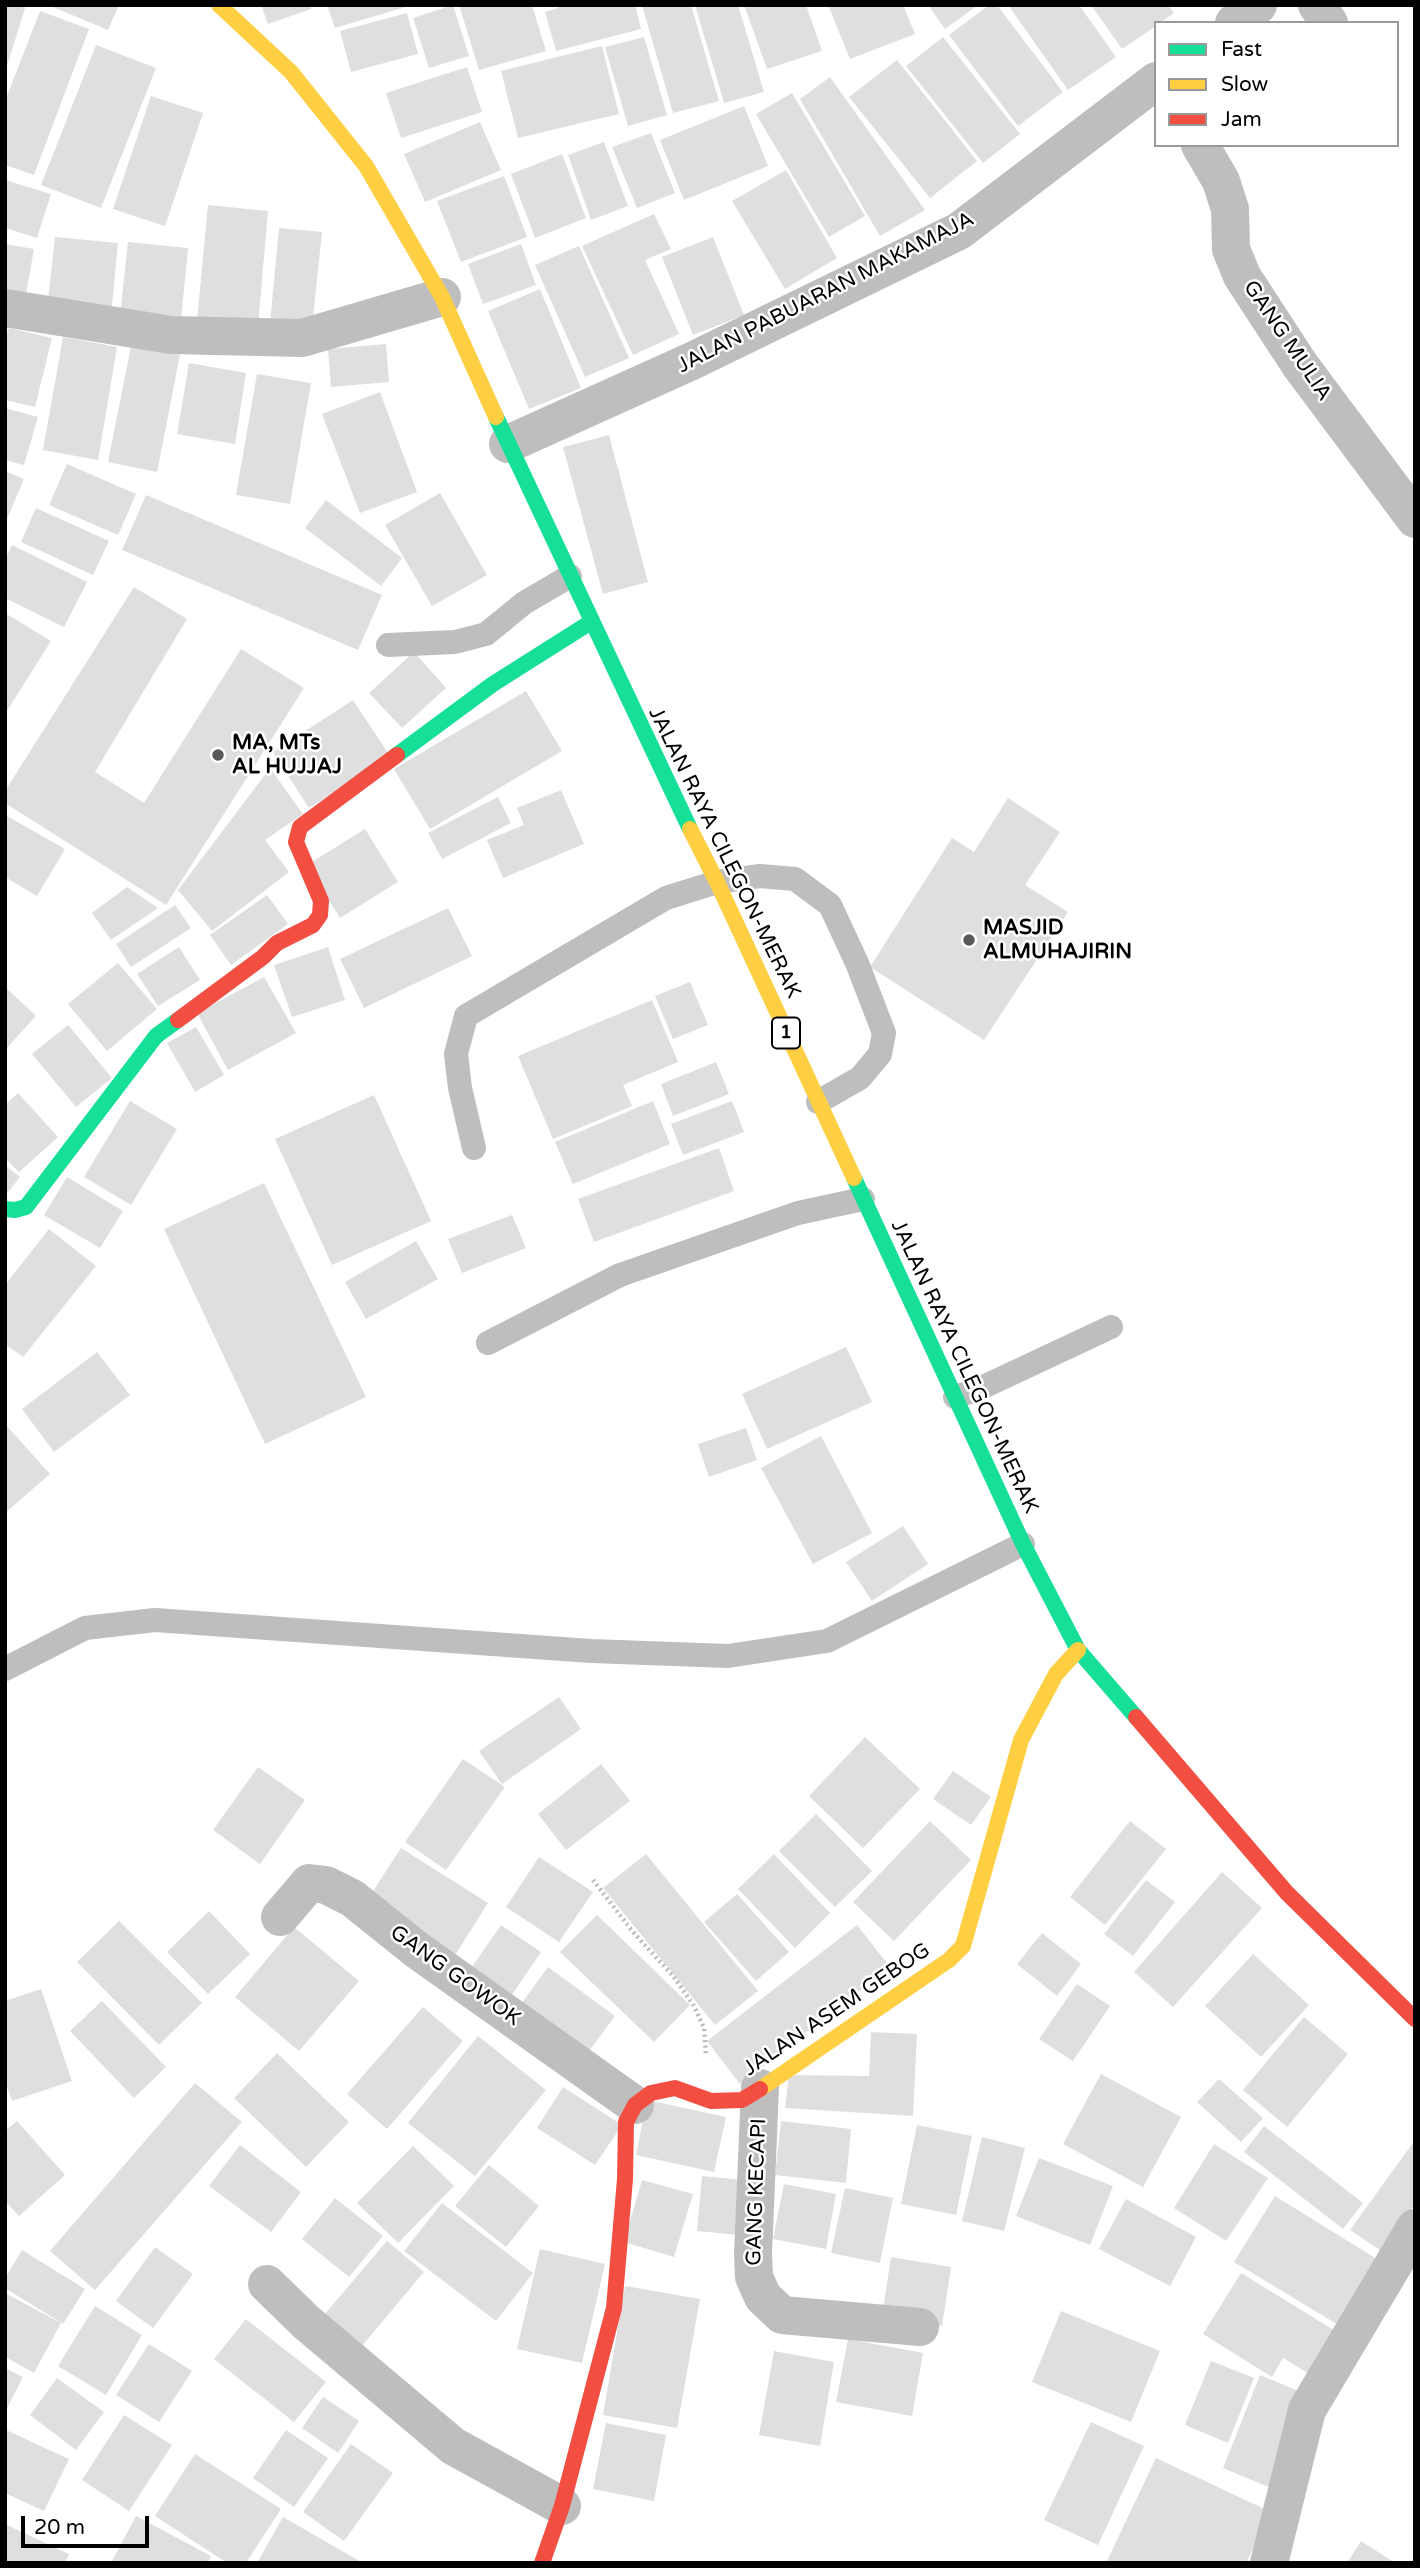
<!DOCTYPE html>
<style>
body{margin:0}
#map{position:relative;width:1420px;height:2568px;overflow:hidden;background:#fff;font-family:"Varela Round",sans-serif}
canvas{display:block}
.frame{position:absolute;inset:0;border:7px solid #000;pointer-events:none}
.legend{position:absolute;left:1154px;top:21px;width:245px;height:126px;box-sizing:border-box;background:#fff;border:2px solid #999;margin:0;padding:9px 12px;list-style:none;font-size:21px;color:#000}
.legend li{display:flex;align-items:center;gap:14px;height:35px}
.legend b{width:35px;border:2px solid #999}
.scale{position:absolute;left:21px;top:2516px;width:128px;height:32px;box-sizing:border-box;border:4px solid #000;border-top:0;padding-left:9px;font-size:21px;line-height:24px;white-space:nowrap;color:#000;-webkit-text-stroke:5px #fff;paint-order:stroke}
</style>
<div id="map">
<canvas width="1420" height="2568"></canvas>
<div class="frame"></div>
<ul class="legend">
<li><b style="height:9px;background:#16e098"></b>Fast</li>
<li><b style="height:9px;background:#ffcf43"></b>Slow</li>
<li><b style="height:9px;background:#f24e42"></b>Jam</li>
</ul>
<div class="scale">20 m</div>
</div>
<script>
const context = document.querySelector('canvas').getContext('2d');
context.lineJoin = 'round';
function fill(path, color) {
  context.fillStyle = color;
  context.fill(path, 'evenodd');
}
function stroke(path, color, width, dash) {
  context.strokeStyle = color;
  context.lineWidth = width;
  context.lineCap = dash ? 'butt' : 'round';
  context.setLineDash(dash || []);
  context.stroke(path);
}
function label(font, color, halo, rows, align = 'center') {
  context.font = font + ' "Varela Round",sans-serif';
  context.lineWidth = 5;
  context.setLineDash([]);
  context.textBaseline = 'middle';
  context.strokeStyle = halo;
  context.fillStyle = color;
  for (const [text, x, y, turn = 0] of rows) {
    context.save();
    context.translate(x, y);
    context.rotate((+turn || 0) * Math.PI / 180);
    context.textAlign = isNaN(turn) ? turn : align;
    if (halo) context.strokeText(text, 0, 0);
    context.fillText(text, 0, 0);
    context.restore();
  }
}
fill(new Path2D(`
 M5,5H26L6,69H5Z
 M48,5H119L108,30Z
 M261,5H310L311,9L268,24Z
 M327,5H409V6L335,28Z
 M453,5L469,56L429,68L413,18Z
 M459,5H532L546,51L479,70Z
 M557,5H635L641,29L556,51L545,12L558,8Z
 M642,5H691L719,101L673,113Z
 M695,5H738L764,92L724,103Z
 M744,5H806L822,51L767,69Z
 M828,5H903L915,34L850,59Z
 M928,5H978L945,29Z
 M989,5H997L1063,92L1018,126L949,35Z
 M1008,5H1079L1116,57L1068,90Z
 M1091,5H1168L1174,13L1160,23H1156V26L1122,49Z
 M40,11L89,29L34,175L5,165V101Z
 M407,13L418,54L351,72L340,31Z
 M644,37L667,115L628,126L605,47Z
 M943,37L1020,134L983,163L906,66Z
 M96,45L156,68L101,208L41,185Z
 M602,46L619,114L518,138L501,71Z
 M897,60L977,161L930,198L849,97Z
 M467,67L482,112L401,138L386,93Z
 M830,77L925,210L880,236L800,99Z
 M792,93L865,216L829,237L756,114Z
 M151,96L203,113L165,226L113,209Z
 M744,106L768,166L684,200L660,140Z
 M480,122L501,170L425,202L404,154Z
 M651,133L675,193L637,208L612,147Z
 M604,142L628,206L591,220L568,155Z
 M562,154L586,218L535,238L511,174Z
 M786,170L837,258L785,289L732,201Z
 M504,176L527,237L461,262L437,201Z
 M5,180L51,194L37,238L5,228Z
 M208,205L268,211L258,326L197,320Z
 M654,214L671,249L645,260L679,334L633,355L582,246Z
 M279,228L322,232L312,327L270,323Z
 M55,237L118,243L111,316L47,310Z
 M713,237L744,315L693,335L662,257Z
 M128,242L188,248L181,321L120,315Z
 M5,244L34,249L25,300L5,297Z
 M521,244L536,285L483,304L468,264Z
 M579,246L629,358L585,377L535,265Z
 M540,289L581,388L529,409L488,311Z
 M9,328L52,338L35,407L5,400V341Z
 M63,337L117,347L98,460L43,450Z
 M386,344L389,382L331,387L328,349Z
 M131,346L180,355L157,472L108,462Z
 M189,363L246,373L235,444L177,434Z
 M257,374L311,383L290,504L236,495Z
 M380,392L417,492L360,513L322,414Z
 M5,408L38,417L24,465L5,460Z
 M609,435L648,582L603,594L563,447Z
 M67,464L136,494L118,535L49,505Z
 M5,471L24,479L5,524Z
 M440,493L487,575L432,606L385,525Z
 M146,495L382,595L358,650L122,550Z
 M326,500L402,558L381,586L305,528Z
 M36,508L109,541L93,575L21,542Z
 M12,545L87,582L64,627L5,598V559Z
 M134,587L187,619L95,772L144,803L241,649L304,688L166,905L5,803V791Z
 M5,613L51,641L5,714Z
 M414,652L446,688L402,728L369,693Z
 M526,691L562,751L430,829L394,769Z
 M353,700L390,756L309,808L273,752Z
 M270,768L303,814L265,840L289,872L212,931L178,890Z
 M561,790L584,844L503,878L487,840L524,825L517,808Z
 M498,797L511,823L442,859L428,833Z
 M1008,798L1060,832L1025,885L1068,912L984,1040L870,967L952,838L974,852Z
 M5,815L65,849L37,896L5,877Z
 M365,829L398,882L340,918L307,865Z
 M127,887L158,908L111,940L92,913Z
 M267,895L288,924L231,965L210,935Z
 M175,905L191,928L131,967L116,944Z
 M448,908L472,956L364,1008L340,959Z
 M179,947L200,980L158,1006L137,974Z
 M328,947L345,1000L292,1017L274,965Z
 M118,963L157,1009L107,1051L68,1004Z
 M264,977L296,1033L228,1070L197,1013Z
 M690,982L708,1025L673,1039L655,996Z
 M5,987L36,1016L5,1050Z
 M652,1000L678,1062L623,1085L632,1106L553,1139L518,1056Z
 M68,1025L112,1078L76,1107L32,1054Z
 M196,1027L224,1075L195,1092L167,1043Z
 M716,1062L729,1094L673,1116L661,1084Z
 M18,1093L58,1137L19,1172L5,1158V1105Z
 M374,1095L431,1221L332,1265L275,1139Z
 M130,1101L177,1129L131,1205L84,1177Z
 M653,1101L670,1144L573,1184L555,1142Z
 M732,1101L744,1132L683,1155L671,1124Z
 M719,1148L734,1191L594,1242L578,1199Z
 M5,1165L20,1177L5,1196Z
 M67,1177L123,1211L100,1248L44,1215Z
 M264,1183L366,1397L265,1444L164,1229Z
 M512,1215L526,1248L462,1273L448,1239Z
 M49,1229L96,1266L23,1357L5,1344V1285Z
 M416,1241L438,1279L366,1319L345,1282Z
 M846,1347L872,1402L767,1449L742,1394Z
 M97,1352L130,1395L54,1452L22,1409Z
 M5,1424L50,1474L5,1513Z
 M746,1428L757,1460L709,1477L698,1444Z
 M821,1436L872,1533L813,1564L761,1468Z
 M903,1526L928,1564L872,1601L846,1562Z
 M559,1697L581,1729L502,1784L479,1751Z
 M865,1737L920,1789L863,1848L809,1796Z
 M463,1759L505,1787L446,1870L405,1842Z
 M601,1764L630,1801L566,1850L538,1814Z
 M258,1767L305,1800L260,1864L213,1830Z
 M953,1771L991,1797L971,1825L933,1799Z
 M816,1814L872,1871L835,1907L779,1851Z
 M930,1821L971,1860L894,1941L853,1902Z
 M1130,1821L1166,1849L1105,1925L1070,1897Z
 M401,1848L488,1903L452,1960L364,1905Z
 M646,1854L758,1991L715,2025L603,1888Z
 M774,1854L830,1913L795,1948L738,1889Z
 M539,1857L593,1892L559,1942L506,1907Z
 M1222,1872L1262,1908L1173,2007L1134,1972Z
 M1146,1880L1175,1902L1133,1956L1104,1934Z
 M737,1894L789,1952L756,1981L704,1922Z
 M209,1911L250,1954L208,1994L167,1952Z
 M597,1915L690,2005L654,2042L560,1952Z
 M119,1921L202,2003L159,2045L77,1962Z
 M501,1925L541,1952L505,2005L465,1977Z
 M857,1925L890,1967L740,2084L707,2041Z
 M294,1927L359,1981L299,2051L235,1997Z
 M1042,1933L1081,1964L1057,1996L1017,1964Z
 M1253,1954L1309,2005L1261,2057L1205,2006Z
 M548,1967L615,2016L583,2059L516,2011Z
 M1077,1984L1110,2006L1073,2061L1039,2039Z
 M41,1989L72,2081L12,2101L5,2081V2001Z
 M102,2001L166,2067L134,2098L70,2031Z
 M423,2007L463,2041L387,2129L347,2094Z
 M1304,2017L1348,2054L1287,2127L1243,2090Z
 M871,2032L917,2034L913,2116L785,2108L789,2075L869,2076Z
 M478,2036L546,2090L475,2176L408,2123Z
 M277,2053L349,2122L306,2167L234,2098Z
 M1101,2074L1181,2117L1143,2187L1063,2144Z
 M1219,2079L1263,2118L1241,2142L1197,2102Z
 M195,2083L242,2122L95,2290L50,2251Z
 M563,2087L622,2125L595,2165L537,2128Z
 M647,2100L726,2117L714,2172L636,2155Z
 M17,2121L65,2175L19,2216L5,2201V2131Z
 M781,2121L851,2129L846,2183L775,2175Z
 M917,2125L972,2136L956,2215L901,2204Z
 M1264,2126L1363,2203L1343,2229L1244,2152Z
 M982,2137L1025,2148L1004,2231L962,2221Z
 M1415,2140V2204L1381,2251L1350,2230Z
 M1214,2144L1268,2178L1226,2241L1174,2208Z
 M240,2145L301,2192L271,2232L209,2186Z
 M413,2146L454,2186L398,2243L357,2203Z
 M1039,2158L1113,2186L1090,2245L1016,2216Z
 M489,2165L539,2206L506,2247L455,2206Z
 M702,2176L744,2180L738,2235L697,2231Z
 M642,2180L693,2194L674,2257L624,2242Z
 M784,2184L836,2194L826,2249L773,2239Z
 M845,2188L893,2198L880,2263L831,2253Z
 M1275,2196L1385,2264L1345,2329L1234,2262Z
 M335,2198L383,2236L349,2277L302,2239Z
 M1126,2199L1196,2237L1170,2286L1099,2249Z
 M442,2203L533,2273L496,2321L404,2251Z
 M387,2241L424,2272L356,2353L318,2322Z
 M155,2247L193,2274L153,2328L116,2301Z
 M540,2249L605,2264L582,2363L517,2349Z
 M22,2250L85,2289L63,2324L5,2288V2278Z
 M891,2257L951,2267L942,2326L882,2316Z
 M1241,2273L1337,2332L1311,2375L1283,2358L1272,2377L1203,2334Z
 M625,2286L700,2299L677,2428L603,2415Z
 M5,2293L61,2323L34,2373L5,2357Z
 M95,2306L142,2335L106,2395L58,2366Z
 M1061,2311L1160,2351L1131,2422L1032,2382Z
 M246,2319L326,2382L294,2422L214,2359Z
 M848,2339L923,2353L912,2416L836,2402Z
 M149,2344L192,2371L159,2422L116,2395Z
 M774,2351L834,2362L820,2446L759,2435Z
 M1211,2361L1254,2378L1228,2443L1185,2425Z
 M5,2368L23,2377L5,2412Z
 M1260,2375L1308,2395L1271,2488L1223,2468Z
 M57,2378L104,2412L76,2450L30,2415Z
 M323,2397L359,2421L338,2453L302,2428Z
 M124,2415L172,2445L129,2511L82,2480Z
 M1091,2422L1144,2446L1098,2545L1044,2520Z
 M606,2423L666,2435L654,2501L593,2489Z
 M6,2430L69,2459L44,2511L5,2493Z
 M286,2430L328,2458L294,2507L253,2478Z
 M351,2444L393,2473L344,2541L303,2512Z
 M195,2454L281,2509L246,2563H227L155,2516Z
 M1156,2458L1271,2512L1246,2563H1106Z
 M136,2516L211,2556L208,2563H111Z
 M283,2517L363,2563H257Z
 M7,2525L69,2554L65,2563H5V2530Z
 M1361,2541L1395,2563H1347Z`), '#dfdfdf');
stroke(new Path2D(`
 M593,1880L633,1932L674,1977L694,2006L704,2028L706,2055`), '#b9b9b9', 4.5, [2, 3.5]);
stroke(new Path2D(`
 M388,645L455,642L486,634L524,603L570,576
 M474,1148L460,1088L456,1054L466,1016L666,898L717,882L760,876L795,879L830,905L857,963L884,1033L880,1054L860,1078L818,1102
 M488,1343L620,1275L798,1213L863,1199
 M955,1397L981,1388L1111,1327
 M5,1669L85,1628L155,1620L591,1651L728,1656L827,1641L1023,1544`), '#bebebe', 24);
stroke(new Path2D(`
 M1317,5L1329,23
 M1234,23L1258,5
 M1200,145L1221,181L1230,209L1231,249L1242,276L1300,365L1415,519
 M5,308L171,335L302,338L442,297
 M508,444L692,361L959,231L1156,81
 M280,1917L309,1883L326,1885L352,1898L417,1950L635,2105
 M760,2088L753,2254L754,2277L763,2297L782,2315L920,2327
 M267,2284L306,2322L453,2446L562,2506
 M1269,2563L1307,2410L1415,2228`), '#bebebe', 38);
stroke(new Path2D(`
 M496,417L690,829
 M397,755L493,684L591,622
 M854,1178L1023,1544L1078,1650L1136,1717
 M5,1209L15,1210L26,1207L156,1036L178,1020`), '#16e098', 16);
stroke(new Path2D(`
 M219,5L291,72L366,166L442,297L496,417
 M690,829L717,882L854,1178
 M760,2089L949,1960L963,1946L1021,1740L1056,1674L1078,1650`), '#ffcf43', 16);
stroke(new Path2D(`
 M178,1020L263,957L277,943L313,925L320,915L321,901L296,842L300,827L397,755
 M1136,1717L1287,1893L1415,2019
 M542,2563L562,2506L614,2308L625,2179L626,2122L635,2105L651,2093L675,2088L711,2101L742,2100L760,2089`), '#f24e42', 16);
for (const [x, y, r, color] of [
 [218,755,7,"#595959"],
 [969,940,7,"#595959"]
]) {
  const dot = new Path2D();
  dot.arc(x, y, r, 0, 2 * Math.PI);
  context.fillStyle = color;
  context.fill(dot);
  stroke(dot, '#fff', 2.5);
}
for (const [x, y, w] of [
 [786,1033,28]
]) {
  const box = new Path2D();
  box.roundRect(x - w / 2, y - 15.5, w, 31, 5);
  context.fillStyle = '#fff';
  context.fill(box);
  stroke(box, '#000', 2);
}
label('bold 19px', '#000', null, [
 ["1",786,1033]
]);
label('21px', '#000', '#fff', [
 ["JALAN PABUARAN MAKAMAJA",826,293,-27],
 ["GANG MULIA",1287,341,56],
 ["JALAN RAYA CILEGON-MERAK",724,853,64],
 ["JALAN RAYA CILEGON-MERAK",964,1367,65],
 ["GANG GOWOK",455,1976,36],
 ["JALAN ASEM GEBOG",837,2010,-34],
 ["GANG KECAPI",757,2192,-88]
]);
label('bold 21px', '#000', '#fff', [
 ["MA, MTs",232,743],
 ["AL HUJJAJ",232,767],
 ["MASJID",983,928],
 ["ALMUHAJIRIN",983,952]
], 'left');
</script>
